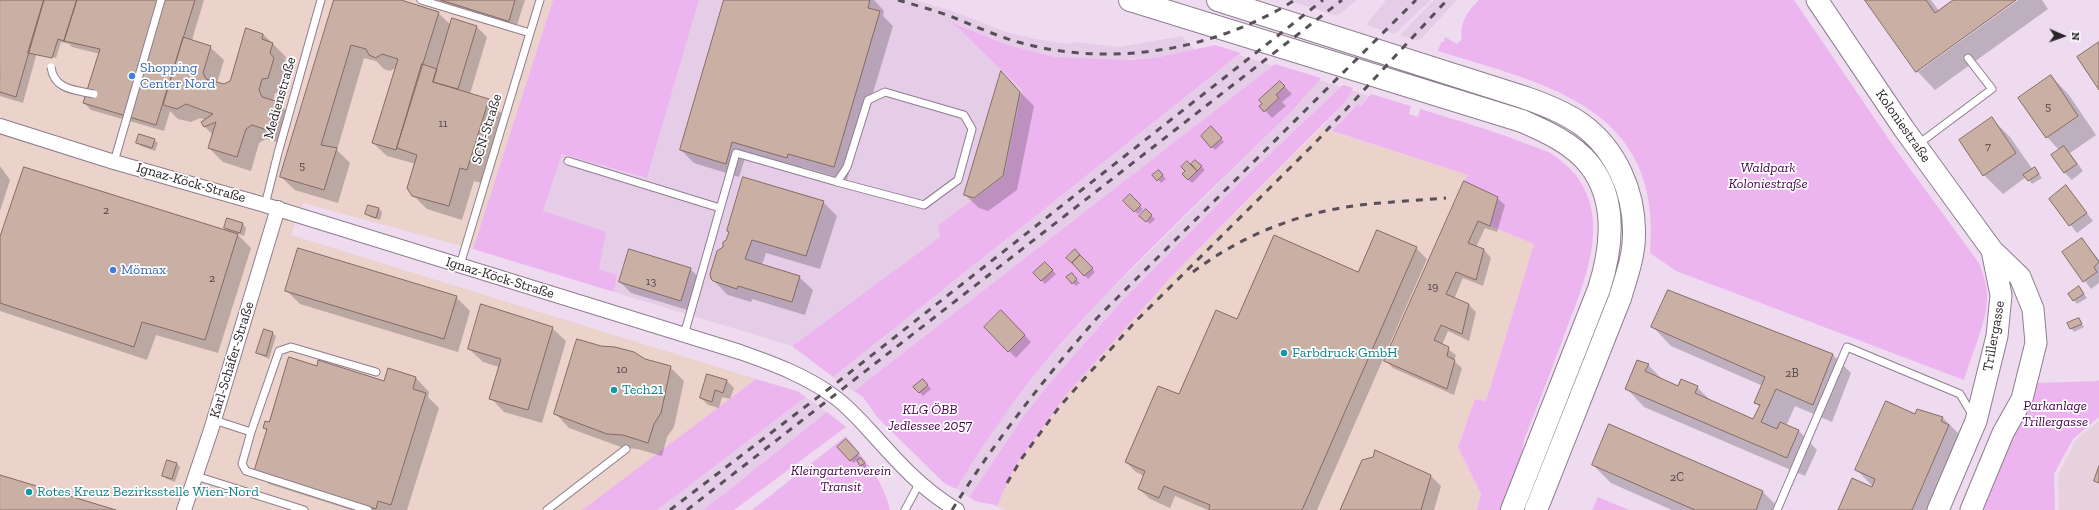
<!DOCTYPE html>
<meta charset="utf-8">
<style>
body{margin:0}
#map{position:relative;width:2099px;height:510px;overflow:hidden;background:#eedbef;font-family:"Zilla Slab",serif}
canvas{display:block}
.north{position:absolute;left:2043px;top:16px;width:40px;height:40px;-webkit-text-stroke:3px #fff;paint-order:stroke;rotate:92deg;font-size:11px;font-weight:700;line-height:16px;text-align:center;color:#2b242b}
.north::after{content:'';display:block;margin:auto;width:14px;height:18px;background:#2b242b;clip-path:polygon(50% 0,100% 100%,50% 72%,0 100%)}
</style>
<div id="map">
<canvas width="2099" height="510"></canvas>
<div class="north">N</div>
</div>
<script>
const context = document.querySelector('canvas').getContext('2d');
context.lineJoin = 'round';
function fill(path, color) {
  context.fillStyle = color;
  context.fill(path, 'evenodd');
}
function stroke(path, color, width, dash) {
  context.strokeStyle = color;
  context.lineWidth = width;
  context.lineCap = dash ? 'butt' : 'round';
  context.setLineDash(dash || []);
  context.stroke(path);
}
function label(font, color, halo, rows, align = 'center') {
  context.font = font + ' "Zilla Slab",serif';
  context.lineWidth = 3.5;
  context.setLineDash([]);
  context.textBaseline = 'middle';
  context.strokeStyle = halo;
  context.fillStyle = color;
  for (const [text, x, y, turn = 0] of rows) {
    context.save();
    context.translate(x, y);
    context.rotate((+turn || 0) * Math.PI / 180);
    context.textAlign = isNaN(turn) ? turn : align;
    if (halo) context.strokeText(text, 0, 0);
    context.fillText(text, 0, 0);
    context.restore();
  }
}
fill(new Path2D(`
 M0,0H553L473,249L303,203L291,235L756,379L582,510H0Z
 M1321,128L1468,175L1464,181L1498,197L1490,226L1534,244L1486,401L1475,399L1458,447L1481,495L1477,510H1006L997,506L1014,468L1066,395L1170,278Z`), '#ebd2cb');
fill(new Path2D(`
 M699,0H915L958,13L1006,32L1036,39L1067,44L1076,42L1120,47L1182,36L1196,51L1160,57L1122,60L1055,57L1008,45L954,23L1022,90L1004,177L938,225L940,237L792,346L614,292L617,275L599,269L543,211L562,154L647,178Z
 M1287,0H1357L1337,16Z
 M1386,0H1431L1395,34L1366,25Z
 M1434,0H1457L1419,41L1400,35Z
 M1239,55L1273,66L854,391L833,377Z
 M1319,80L1341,87L1241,181L1120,303L1053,379L1023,417L969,497L956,489L1004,415L1046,361L1101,300L1295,108Z
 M1351,90L1369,96L1360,106L1358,104L1332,131L1321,128L1345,102Z
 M806,397L827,412L703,510H657Z`), '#e6cde7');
fill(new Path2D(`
 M2099,421V466L2094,481L2099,483V510H2059L2058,475L2076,440Z`), '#e7d1dd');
fill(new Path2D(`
 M553,0H699L647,178L562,154L543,211L606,232L599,269L617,275L614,292L473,249Z
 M1479,0H1794L1894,147L1979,263C1983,274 1987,284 1987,296C1988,318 1971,357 1964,380L1676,271L1650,253C1663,108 1549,85 1438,51L1441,42H1444L1445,37L1457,44L1462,39C1459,22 1468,11 1479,0Z
 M953,23L1008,45L1055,57L1132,60L1160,57L1215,45L1241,53L833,377L792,346L940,237L938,225L1004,177L1022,90Z
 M1275,64L1321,78L1295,108C1211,191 1123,271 1046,361C1012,401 984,445 956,489L944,483L877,417L863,397L854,391Z
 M1343,85L1353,88L1345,102L1170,278L1066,395L1014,468L997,506C985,501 982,506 969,497L1023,417L1053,379L1120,303L1241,181Z
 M1371,94L1411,106L1409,114L1418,117L1420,109C1456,120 1492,130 1527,144C1535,148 1544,149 1552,154C1623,201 1586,278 1562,341C1550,374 1537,407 1524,440L1520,466L1503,510H1477L1481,494L1458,447L1475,399L1486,401L1534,244L1490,226L1498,197L1464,181L1468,175L1332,131L1358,104L1361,106Z
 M756,379L797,391L806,397L657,510H582Z
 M2099,380V417L2073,439L2054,474L2055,510H1981L2034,383L2098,381Z
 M827,412L846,427L734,510H703Z
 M846,436C864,459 884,481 890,510H752Z
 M1598,497L1629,510H1592Z`), '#edb5ef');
fill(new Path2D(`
 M0,0H204L192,40L210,47L224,60L217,83L224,85L231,82L263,34L286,57L283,68L287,73L282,92L275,93L273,101L278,103L292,116L284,144L266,139L259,143L251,171L223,162L209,148L213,135L205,127L206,120L200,118L191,122L178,119L170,111L164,131L91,110L84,103L100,54L72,47L69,44L61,42L56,58L36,53V56L55,60L36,56L23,103L0,96Z
 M335,0H397L438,13L451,25L477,27L487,37L470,94L488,100L502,114L481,183L474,181L462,220L427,209L413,195L416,164L387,156L373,143L397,67L390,71L384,69L376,61L364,58L337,150L350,163L338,203L295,190L281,177Z
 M428,0H525L516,28Z
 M725,0H874L884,11L883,16L893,26L847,180L802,167L800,171L746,155L739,177L694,163L681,150Z
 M1866,0H1931L1939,11L1955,0H2014L1919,68V71L2018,0H2042L2048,9L1935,90L1917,71Z
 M2051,76L2069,95L2096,135L2070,153L2083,171L2072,180L2065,173L2059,150L2047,137Z
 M1280,82L1292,94L1282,102L1286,106L1272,118L1261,106Z
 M1014,86L1034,106L1017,190L988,211L979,208L965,195Z
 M1992,119L2010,137L2033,170L2035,168L2042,178L2032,184L2026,177L2003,194L1984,175L1960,141Z
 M1211,128L1224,142L1215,150L1202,136Z
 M154,140L158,143L155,151L141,146L137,143Z
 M1195,161L1205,170L1192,183L1183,174Z
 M0,166L10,180L0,211Z
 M1159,171L1166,179L1161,183L1154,175Z
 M1464,182L1497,198L1505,205L1497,232L1485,228L1476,247L1484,250L1491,258L1483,286L1463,278L1454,299L1469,305L1476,312L1469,341L1448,331L1442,345L1456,355L1454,361L1462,368L1454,395L1393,368L1386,361Z
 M2066,187L2093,221L2077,233L2050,199Z
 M1130,196L1143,209L1138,214L1124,201Z
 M823,202L837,216L820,269L766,253L762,265L799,277L813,290L805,315L752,299L751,302L728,295L714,281L730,233Z
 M379,209L382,212L380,220L370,217L367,214Z
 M1146,211L1155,219L1150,224L1141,216Z
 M227,220L243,224L246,228L244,236L236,233L251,248L218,353L156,335L147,360L0,311V240L229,232L225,228Z
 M2082,239L2099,260V283L2091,289L2063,252Z
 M1416,248L1427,259L1317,510H1208L1175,496L1170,508L1150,499L1139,489L1144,476L1136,472L1126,462L1238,321Z
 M1075,251L1095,272L1088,279L1068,258Z
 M1045,263L1056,274L1045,284L1035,273Z
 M690,269L701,279L691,311L631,293L620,282Z
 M1071,274L1080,283L1076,286L1068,278Z
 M2079,288L2087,298L2077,304L2069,294Z
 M286,290L456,297L470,311L458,352L300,304Z
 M1001,311L1031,342L1016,358L985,327Z
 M2079,320L2084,327L2074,332L2071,328Z
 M1653,327L1833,355L1851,373L1832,422L1795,406L1786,426L1799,431L1817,450L1805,476L1644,407L1626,388L1648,365L1663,380L1678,387H1697L1711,401L1754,420L1760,407L1755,402L1763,386L1671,346Z
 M552,328L566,341L542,423L504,412L491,398L499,367L483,362L469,349Z
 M272,333L276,336L269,359L257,353Z
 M601,347L670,367L684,381L674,427L667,437L662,456L637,449L621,447L569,428L556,414Z
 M317,367L385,382L389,369L416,378L429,392L428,397L439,408L407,510H351L269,484L255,470L267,431L264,428Z
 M923,380L931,389L923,396L915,387Z
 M727,381L734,388L730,399L722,397L719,408L708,405L701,398Z
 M1918,410L1943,418L1966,441L1945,510H1839L1875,489L1857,470L1915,415Z
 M1609,426L1763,492L1781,510H1672L1611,483L1593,465Z
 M850,444L867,466L864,469L857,460L854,463L850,460Z
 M176,463L180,467L175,482L167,479L163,476Z
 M1430,475L1441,486L1434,510H1341Z`), '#0003');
const building = new Path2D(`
 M0,0H44L16,97L0,92Z
 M44,0H77L64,41L58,39L52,58L28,53Z
 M77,0H195L156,125L83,103L100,49L64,41Z
 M334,0H401L439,12L396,150L372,143L398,59L382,54L376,58L369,55L366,49L351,45L321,145L337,148L324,190L280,177Z
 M441,0H515L509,21Z
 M724,0H870L868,8L880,11L834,167L788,154L787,158L732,142L726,164L680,150Z
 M1865,0H1926L1935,13L1953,0H2016L1916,72Z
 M452,18L477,26L458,89L433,82Z
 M246,28L263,34L262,39L273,43L270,53L274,58L268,78L262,79L259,90L262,97L279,102L270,131L252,125L246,129L237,157L208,148L216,122L204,127L201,122L213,114L186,104L177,109L163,105L183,37L211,46L203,73L206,79L224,84L230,81Z
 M2099,42V90L2077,57Z
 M422,64L437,69L433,82L489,99L467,170L460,168L449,206L412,196L407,188L417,155L397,148Z
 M1001,71L1020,92L1003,176L974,198L964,195Z
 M2051,75L2078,116L2046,138L2018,98Z
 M1280,81L1285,86L1276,95L1279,98L1264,112L1259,106L1262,104L1259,100Z
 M1992,117L2016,153L1983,176L1959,140Z
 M1211,126L1222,138L1211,148L1201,136Z
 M139,134L155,139L152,148L136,143Z
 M2064,146L2077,164L2064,173L2051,155Z
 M1195,160L1202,166L1197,171L1191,164Z
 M1187,161L1197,171L1188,180L1182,174L1185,171L1181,167Z
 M24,167L238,234L205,340L142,322L134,347L0,303V237Z
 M2035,167L2039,174L2028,181L2023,175Z
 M1159,170L1163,175L1157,181L1152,175Z
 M743,177L824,201L806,256L752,240L745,259L800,276L792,302L738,286L737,289L713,281L711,279L710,274L717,251L723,247V242L726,240L729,232L727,231Z
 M1464,181L1498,197L1490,226L1478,221L1468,243L1484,249L1476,280L1456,272L1446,294L1469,304L1462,334L1441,325L1434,340L1449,347L1447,356L1455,360L1447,389L1384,361Z
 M2066,185L2087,213L2069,226L2049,199Z
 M1130,194L1141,205L1134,212L1123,201Z
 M368,205L379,208L376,218L365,214Z
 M1146,209L1152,215L1146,222L1139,216Z
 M227,218L243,223L240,233L224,228Z
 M1377,230L1417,247L1302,510H1209L1210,505L1164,486L1159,498L1138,489L1145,471L1125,462L1158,386L1179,394L1216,310L1237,319L1274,235L1358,272Z
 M2082,238L2099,262L2094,267L2097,272L2083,282L2062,252Z
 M298,248L457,296L444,339L285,291Z
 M629,249L691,268L681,301L619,282Z
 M1075,249L1080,255L1072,263L1066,258Z
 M1080,255L1093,268L1084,276L1072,263Z
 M1045,262L1053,270L1041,281L1033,273Z
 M1072,273L1077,279L1072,284L1066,277Z
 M2079,286L2084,294L2073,301L2068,294Z
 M1668,290L1833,354L1813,405L1776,389L1761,422L1777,429L1780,422L1799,430L1787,458L1625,389L1637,360L1649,364L1645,371L1678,386L1681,379L1698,386L1695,393L1753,419L1760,405L1754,403L1765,377L1651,327Z
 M481,304L553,327L528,410L489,399L501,359L468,349Z
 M1001,310L1025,335L1008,352L984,327Z
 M2079,318L2082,324L2070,329L2067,323Z
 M264,329L273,332L266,356L256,353Z
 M577,339L601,346L615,347L634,352L645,359L671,366L661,413L654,424L648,443L623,435L607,434L554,414Z
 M289,357L317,366L318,360L384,381L388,368L416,377L413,389L426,393L391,505L378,501L376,509L254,471L267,429L263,428L265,421L269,422Z
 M707,374L727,380L723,393L715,390L712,402L700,398Z
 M923,379L928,385L919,393L913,387Z
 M1886,401L1915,414L1917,409L1943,417L1941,421L1949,425L1912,510H1838L1852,478L1872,487L1875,479L1855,470Z
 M1609,424L1763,491L1756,510H1695L1592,465Z
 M846,439L859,453L850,461L837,447Z
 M1375,450L1431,475L1421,510H1340L1362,460L1373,457Z
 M861,458L865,463L860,466L857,461Z
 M167,460L177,463L172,479L162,476Z
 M2099,466V483L2094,481Z
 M0,475L116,510H0Z`);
fill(building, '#caafa5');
stroke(building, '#846b63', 1);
const lane = new Path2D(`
 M421,0L530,33
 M1917,145L1992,89L1968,58
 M568,161L720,208
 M114,162L161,0
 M265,205L278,153L321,0
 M460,265L540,0
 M684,335L736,153L837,182L847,167L868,100L885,92L964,115L972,129L958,180L924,205L837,182
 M214,420L251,432L279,351L291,347L376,372
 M251,432L242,464L246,471L368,510
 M196,476L304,510
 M547,510L626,449
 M905,510L920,482
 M1777,510L1847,347L1960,394L1973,416`);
const street = new Path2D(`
 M0,126L114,162L265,205L740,352C774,364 807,376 836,398C848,407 859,419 869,430C895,459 922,490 957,510
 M184,510L211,430L278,208`);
const secondary = new Path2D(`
 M1817,0L1904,129L1992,250L2020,277L2033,309L2036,343L2022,399L2003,433L1971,510
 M1938,510L1976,421L1997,336L2001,295L1992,250`);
const highway = new Path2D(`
 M1130,0L1522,121C1545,131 1572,143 1589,164C1618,200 1612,248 1599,289L1512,510
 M1218,0L1526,98C1546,105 1564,112 1581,124C1616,149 1635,193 1634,235C1634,256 1626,278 1620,298L1536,510`);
stroke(lane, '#8e7d8f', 9);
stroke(street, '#8e7d8f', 16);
stroke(secondary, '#8e7d8f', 23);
stroke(highway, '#8e7d8f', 24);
stroke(lane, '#fff', 7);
stroke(street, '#fff', 14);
stroke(secondary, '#fff', 21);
stroke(highway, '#fff', 22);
stroke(new Path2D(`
 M898,0C915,5 933,10 950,16C972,25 994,35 1018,42C1110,68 1214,51 1295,0
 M1193,272C1238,238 1291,216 1346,207C1379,202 1413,201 1446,198
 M1007,483L1022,458L1060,406L1135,322L1315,143L1447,0
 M670,510L839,381L1323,0
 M687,510L1342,0
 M952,510C995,441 1044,379 1097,318L1416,0`), '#594f59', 3, [7, 7]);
const laneBridge = new Path2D(`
 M51,67C54,90 75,90 94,94`);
stroke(laneBridge, '#8e7d8f', 9, []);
stroke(laneBridge, '#fff', 7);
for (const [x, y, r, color] of [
 [132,76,4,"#3f7fe0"],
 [113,270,4,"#3f7fe0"],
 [1284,353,4,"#0f9aa8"],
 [614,390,4,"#0f9aa8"],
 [29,492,4,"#0f9aa8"]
]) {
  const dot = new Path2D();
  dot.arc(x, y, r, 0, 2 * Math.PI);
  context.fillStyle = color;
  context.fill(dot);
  stroke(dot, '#fff', 1.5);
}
label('12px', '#53474a', null, [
 ["5",2048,107],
 ["11",443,124],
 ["7",1988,147],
 ["5",302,166],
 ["2",106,211],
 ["2",212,279],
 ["13",651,282],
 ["19",1433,287],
 ["10",622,370],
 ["2B",1792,374],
 ["2C",1677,478]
]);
label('14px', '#366cbe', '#fff', [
 ["Shopping",140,68],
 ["Center Nord",140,84],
 ["Mömax",121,270]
], 'left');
label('14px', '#2b242b', '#fff', [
 ["Medienstraße",280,98,-74],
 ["Koloniestraße",1903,126,55],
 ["SCN-Straße",487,129,-73],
 ["Ignaz-Köck-Straße",191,183,16],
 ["Ignaz-Köck-Straße",500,278,17],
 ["Trillergasse",1994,336,-80],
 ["Karl-Schäfer-Straße",232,360,-73]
]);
label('italic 14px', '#47014c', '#fff', [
 ["Waldpark",1768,168],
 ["Koloniestraße",1768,184],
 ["Parkanlage",2055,406],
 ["Trillergasse",2055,422],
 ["KLG ÖBB",930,410],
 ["Jedlessee 2057",930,426],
 ["Kleingartenverein",841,471],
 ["Transit",841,487]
]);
label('14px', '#0d838f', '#fff', [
 ["Farbdruck GmbH",1292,353],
 ["Tech21",622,390],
 ["Rotes Kreuz Bezirksstelle Wien-Nord",37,492]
], 'left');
</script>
